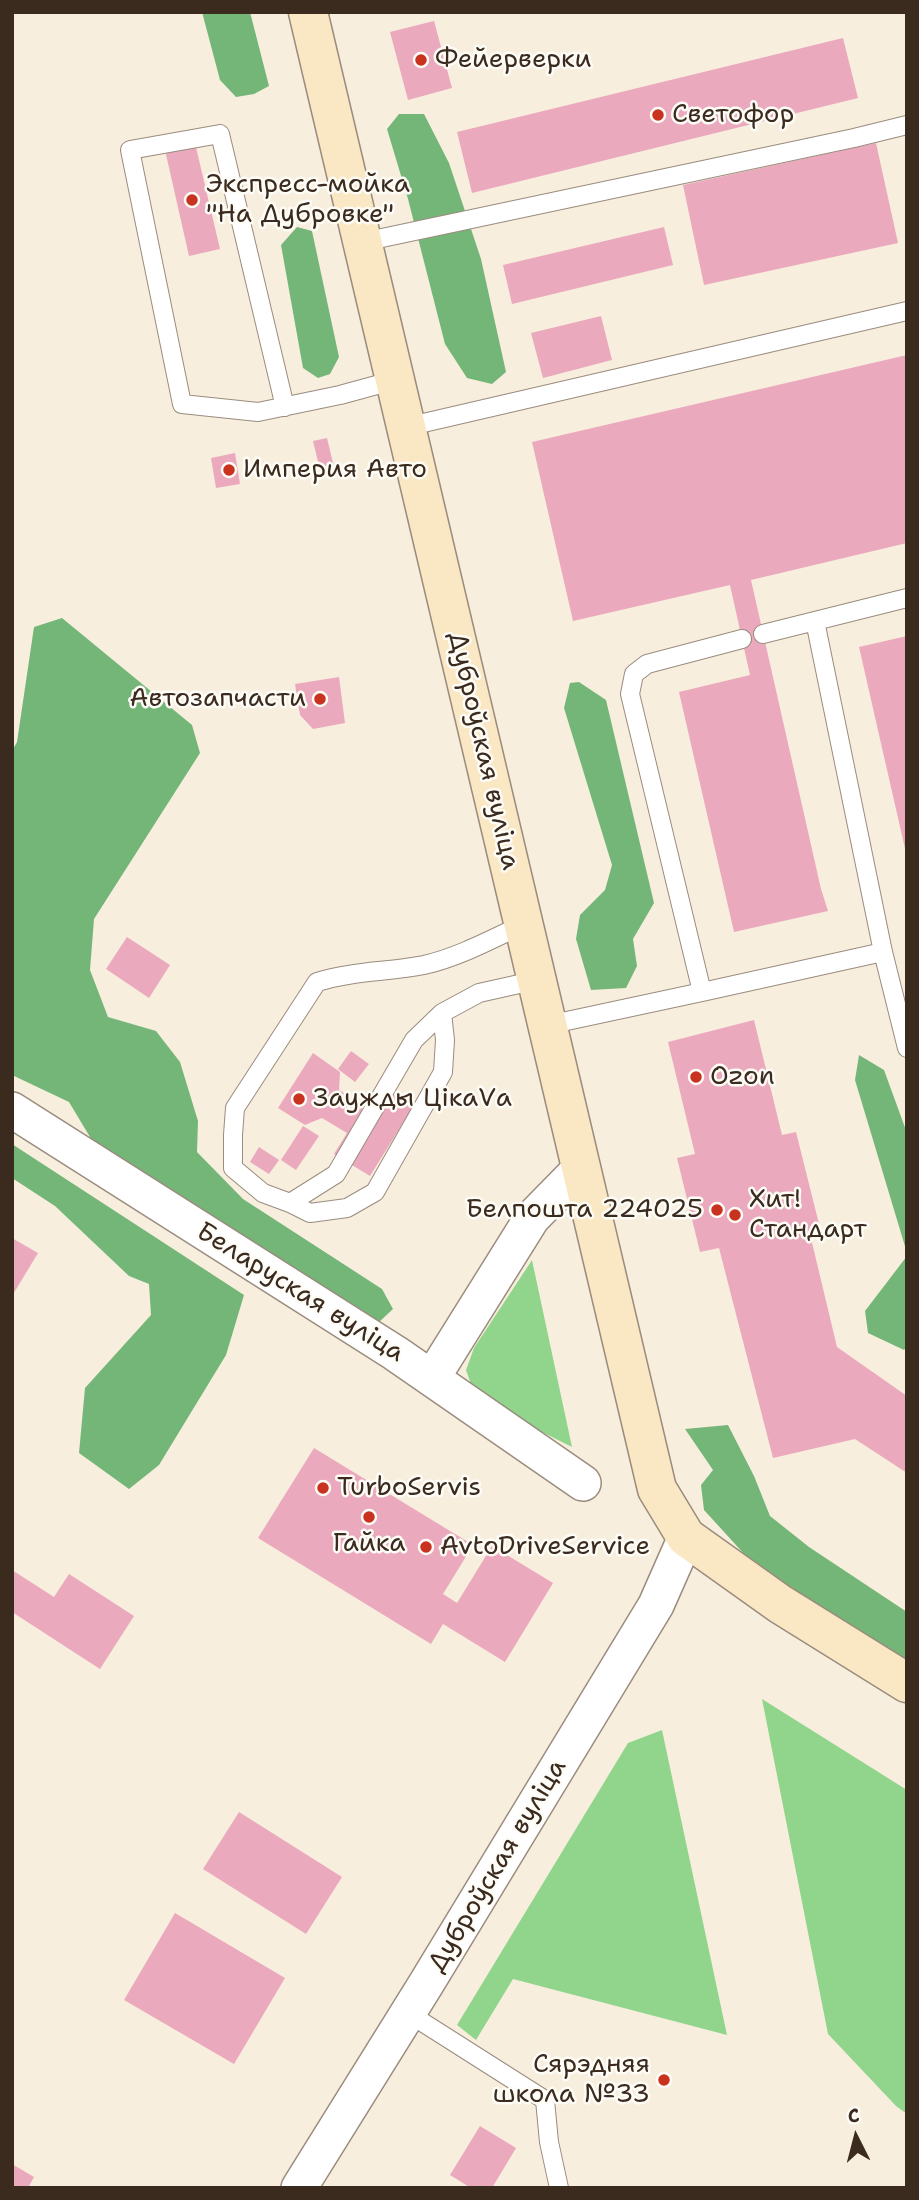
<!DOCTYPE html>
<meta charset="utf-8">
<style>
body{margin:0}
#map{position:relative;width:919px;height:2200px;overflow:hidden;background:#f8eedd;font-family:"Shantell Sans",sans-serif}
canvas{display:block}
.frame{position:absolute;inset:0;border:14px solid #3b2a1e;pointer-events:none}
.north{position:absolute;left:821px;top:2102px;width:70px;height:70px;-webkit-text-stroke:5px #fdfcf7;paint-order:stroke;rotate:354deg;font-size:19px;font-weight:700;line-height:28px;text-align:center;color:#3b2a1e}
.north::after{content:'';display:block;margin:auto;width:24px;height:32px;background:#3b2a1e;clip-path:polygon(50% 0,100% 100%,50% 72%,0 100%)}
</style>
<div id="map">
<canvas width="919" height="2200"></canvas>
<div class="frame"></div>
<div class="north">С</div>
</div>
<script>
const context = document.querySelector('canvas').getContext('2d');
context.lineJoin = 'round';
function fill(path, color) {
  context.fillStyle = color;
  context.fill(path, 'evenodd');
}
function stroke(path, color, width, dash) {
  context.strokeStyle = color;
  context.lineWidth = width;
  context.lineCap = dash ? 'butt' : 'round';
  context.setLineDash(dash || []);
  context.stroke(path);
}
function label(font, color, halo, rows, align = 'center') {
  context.font = font + ' "Shantell Sans",sans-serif';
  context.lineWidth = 5;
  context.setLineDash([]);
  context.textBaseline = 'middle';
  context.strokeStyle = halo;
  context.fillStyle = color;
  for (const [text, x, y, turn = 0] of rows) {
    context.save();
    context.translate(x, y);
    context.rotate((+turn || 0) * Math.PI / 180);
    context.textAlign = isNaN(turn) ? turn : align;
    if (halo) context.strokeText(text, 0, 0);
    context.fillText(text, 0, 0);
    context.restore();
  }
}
fill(new Path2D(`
 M532,1260L572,1447L528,1425L472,1387L466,1370L474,1348Z
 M762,1699L907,1790V2114L896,2106L828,2034Z
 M662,1730L727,2035L513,1979L476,2040L457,2025L628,1743Z`), '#91d58d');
fill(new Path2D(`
 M202,12H250L269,86L254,94L236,97L220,80Z
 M399,114H424L449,163L481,259L506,372L492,384L467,378L445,344L408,199L387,129Z
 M297,227L312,231L339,357L330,374L318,378L303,368L281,245Z
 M62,618L192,725L200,753L94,919L90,970L108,1017L156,1031L180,1062L198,1121L197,1152L243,1199L382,1289L393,1309L378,1323L93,1142L69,1102L12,1075V751L17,742L34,627Z
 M579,682L606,700L654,903L633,939L637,966L626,988L591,990L576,939L580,915L605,890L612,865L564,708L570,683Z
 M859,1055L884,1070L907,1133V1253L855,1080Z
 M12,1144L244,1295L226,1355L159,1465L129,1489L79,1453L85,1388L151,1315L149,1284L129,1276L55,1206L12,1178Z
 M907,1256V1346L904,1350L868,1333L865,1311Z
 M728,1425L754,1476L770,1516L809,1547L907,1612V1661L767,1579L704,1510L701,1485L713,1470L685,1429Z`), '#74b678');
fill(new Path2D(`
 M434,21L452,88L408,100L390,32Z
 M843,38L858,98L472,193L457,132Z
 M195,143L220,249L189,256L165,150Z
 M876,143L898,243L704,285L683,185Z
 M664,227L673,265L512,304L503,265Z
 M601,316L612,360L543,378L531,333Z
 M907,355V543L751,580L821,889L828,911L734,932L679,692L750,675L730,585L573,621L532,442Z
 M327,438L334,467L320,470L313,441Z
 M235,453L240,484L216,488L211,458Z
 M907,636V853H906L859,647Z
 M339,677L345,723L313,729L300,715L295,684Z
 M127,937L170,965L149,998L106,969Z
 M754,1020L782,1135L796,1132L820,1228L809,1230L837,1347L907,1396V1473L855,1439L773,1458L719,1248L700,1252L677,1158L695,1154L668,1042Z
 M351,1051L369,1064L355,1082L338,1069Z
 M313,1053L340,1072L339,1090L365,1106L378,1085L413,1107L370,1176L334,1154L347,1133L322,1118L305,1125L278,1108Z
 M303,1126L319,1136L296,1170L281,1160Z
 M259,1147L279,1160L269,1174L250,1162Z
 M12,1238L38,1253L12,1296Z
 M314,1448L473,1545L443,1594L457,1603L492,1546L553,1583L505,1662L443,1624L431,1644L258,1538Z
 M12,1570L54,1597L69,1574L134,1616L100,1669L12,1612Z
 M239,1812L342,1877L306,1934L203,1869Z
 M175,1913L285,1978L234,2064L124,2000Z
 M480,2126L516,2148L492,2188H471L450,2175Z
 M12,2164L34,2177L28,2188H12Z`), '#eba9be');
const service = new Path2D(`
 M363,242L854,138L907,125
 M285,407L220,134L130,150L182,404L258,412L340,395L395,380
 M406,427L907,311
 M815,621L883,952L907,1048
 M763,634L907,598
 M742,639L647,664L634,674L630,694L702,992L883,952
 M524,924C492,939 459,957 424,965C388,972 352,971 317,982L235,1108L233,1135V1168L263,1193L290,1203L336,1174L414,1040L442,1013L479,993L537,980
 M548,1025L702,992
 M290,1203L310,1213L347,1208L375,1192L443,1072L445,1040L442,1013
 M408,2013L545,2100L549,2142L559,2188`);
const minor = new Path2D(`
 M12,1110L395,1353L583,1483
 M432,1378L532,1218L582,1167
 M299,2188L426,1984L656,1605L686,1537`);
const secondary = new Path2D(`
 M308,12L657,1489L686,1537L780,1604L907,1683`);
stroke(service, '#9a8c7e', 20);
stroke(minor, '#9a8c7e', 38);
stroke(secondary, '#9a8c7e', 41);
stroke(service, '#fff', 18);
stroke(minor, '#fff', 35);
stroke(secondary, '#fae7c3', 38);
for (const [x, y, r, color] of [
 [421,60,7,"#c8321e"],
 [658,115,7,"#c8321e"],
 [192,200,7,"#c8321e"],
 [229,470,7,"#c8321e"],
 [320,699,7,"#c8321e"],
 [696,1077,7,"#c8321e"],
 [299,1099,7,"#c8321e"],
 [717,1210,7,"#c8321e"],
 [735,1215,7,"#c8321e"],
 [323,1488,7,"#c8321e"],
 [369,1517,7,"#c8321e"],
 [426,1547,7,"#c8321e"],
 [664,2080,7,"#c8321e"]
]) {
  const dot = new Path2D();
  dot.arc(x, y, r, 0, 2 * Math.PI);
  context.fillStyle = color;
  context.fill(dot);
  stroke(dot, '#fdfcf7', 2.5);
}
label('26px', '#3b2a1e', '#fdfcf7', [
 ["Фейерверки",435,60],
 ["Светофор",672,115],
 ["Экспресс-мойка",206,185],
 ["\"На Дубровке\"",206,215],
 ["Империя Авто",243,470],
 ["Автозапчасти",306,699,"right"],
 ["Ozon",710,1077],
 ["Заужды ЦікаVа",313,1099],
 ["Хит!",749,1200],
 ["Стандарт",749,1230],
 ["Белпошта 224025",703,1210,"right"],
 ["TurboServis",337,1488],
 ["Гайка",369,1544,"center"],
 ["AvtoDriveService",440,1547],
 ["Сярэдняя",650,2065,"right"],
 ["школа №33",650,2095,"right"]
], 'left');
label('26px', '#3b2a1e', '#fdfcf7', [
 ["Дуброўская вуліца",483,751,77],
 ["Беларуская вуліца",300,1293,32],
 ["Дуброўская вуліца",498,1866,-59]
]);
</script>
